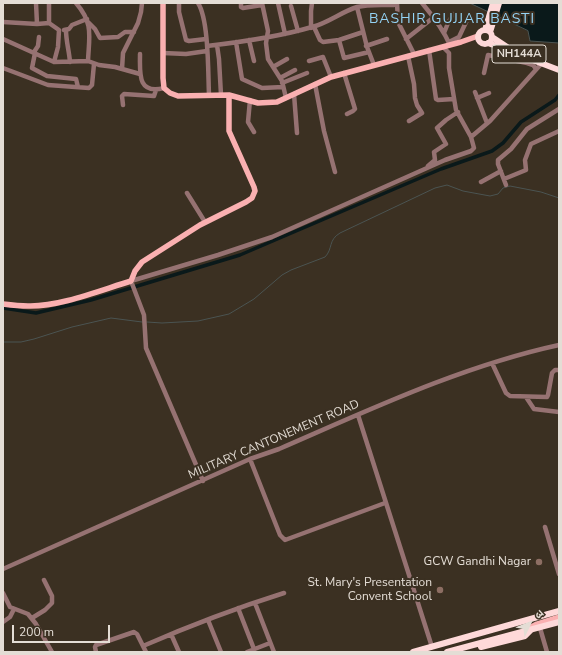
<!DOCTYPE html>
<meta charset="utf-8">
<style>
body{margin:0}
#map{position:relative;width:562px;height:655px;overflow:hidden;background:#3b3022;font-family:"Nunito Sans","Noto Sans Devanagari",sans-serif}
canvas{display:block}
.frame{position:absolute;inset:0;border:4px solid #e4ddd5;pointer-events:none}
.north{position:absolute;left:510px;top:603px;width:40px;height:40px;-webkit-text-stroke:3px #3b3022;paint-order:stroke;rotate:47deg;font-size:11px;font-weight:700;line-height:16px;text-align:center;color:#e4ddd5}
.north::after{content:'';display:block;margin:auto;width:14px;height:18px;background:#e4ddd5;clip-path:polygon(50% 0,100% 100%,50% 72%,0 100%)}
.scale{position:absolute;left:12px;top:625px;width:98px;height:18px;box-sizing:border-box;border:2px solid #e4ddd5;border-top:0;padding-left:5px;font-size:12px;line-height:14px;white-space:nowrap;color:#e4ddd5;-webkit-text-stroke:3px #3b3022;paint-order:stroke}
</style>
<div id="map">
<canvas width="562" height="655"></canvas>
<div class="frame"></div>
<div class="north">उ</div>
<div class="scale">200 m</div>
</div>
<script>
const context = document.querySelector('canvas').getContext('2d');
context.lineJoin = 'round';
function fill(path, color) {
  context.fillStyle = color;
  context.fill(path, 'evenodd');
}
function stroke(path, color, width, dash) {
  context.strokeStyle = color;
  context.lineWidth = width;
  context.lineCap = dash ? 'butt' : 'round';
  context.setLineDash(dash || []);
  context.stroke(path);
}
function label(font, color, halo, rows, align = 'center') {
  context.font = font + ' "Nunito Sans",sans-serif';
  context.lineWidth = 4;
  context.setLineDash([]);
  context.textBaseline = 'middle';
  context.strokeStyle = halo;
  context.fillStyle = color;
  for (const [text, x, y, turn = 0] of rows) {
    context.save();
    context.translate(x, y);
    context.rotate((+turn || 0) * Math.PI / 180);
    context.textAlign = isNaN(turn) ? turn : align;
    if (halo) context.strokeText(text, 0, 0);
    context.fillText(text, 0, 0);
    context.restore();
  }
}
const water = new Path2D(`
 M470,3H559V43L530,41L528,31Z`);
fill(water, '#0a191a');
stroke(water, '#4b5452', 1);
stroke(new Path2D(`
 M147,322L162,323L198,321L229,314L254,299L282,275L291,270L325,257C333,249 328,240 340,233L435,188L447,185L463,191L490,196L498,194L503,188L510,186L541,192L559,198
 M3,342H21L34,339L72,327L111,318L142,322`), '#4b5452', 1);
stroke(new Path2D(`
 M3,308L36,313L91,300L240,255L441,169L492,151L503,143L521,122L555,100L559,95`), '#0a191a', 3.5);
stroke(new Path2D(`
 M36,3L37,24
 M49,3V23
 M76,3C94,24 89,36 88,61
 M179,3V12L186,40L189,41L206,39
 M198,3C209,20 208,74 209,95
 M241,3V7L243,8L262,5
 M262,3L268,31L266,43L268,59L282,81L286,98
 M278,3L285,34
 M397,3L398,22L414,54
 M422,3C433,16 443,29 450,45
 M291,6L298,31
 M357,7L367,47L374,65
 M3,22L37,24L49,23L59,30L58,47L54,62
 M88,22L95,29L100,38L118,37L125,32H134
 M314,27L320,40L323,42L339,40L363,32
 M311,28V11L312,3
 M64,30L69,29L72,25L87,19
 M66,30C66,41 69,50 70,62
 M444,33L448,23L453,14
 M3,39L54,62L88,61L99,65L115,67L140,74
 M406,39L434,17
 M249,40L254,61
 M339,40L344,58L369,52
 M236,42L242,79L262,88L283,87
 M449,42L459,37L467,20
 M217,45L219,59L221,95
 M207,46C242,42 278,37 312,27C328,23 341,12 357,7C368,4 382,5 394,5L396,3
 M366,46L387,39
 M443,47L449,53V68L456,110L471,137
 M429,50L436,99L438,100L454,99
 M34,52L38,46L39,37
 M35,53L32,68L47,76L76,79L78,87
 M163,53L186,54L207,51
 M140,54C140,73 137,95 164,88
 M408,56L414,84L415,98L417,105L422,113L409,121
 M309,61L323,57L331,77
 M273,67L287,59
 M3,68L48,85L89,88L92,85L94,64
 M122,69L123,53L138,23L141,12L142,3
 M344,73L355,109L353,111L347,114
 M484,73L488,55L527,63L533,65L536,69
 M280,78L295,70
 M282,83L307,73
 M315,84L324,131L335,172
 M475,92L487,123
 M294,94L297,133
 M477,98L489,93
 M250,100L248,122L254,132
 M123,105L122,96L124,94L154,96L156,90
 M428,166L435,160L434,152L446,144L437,128L446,120L458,112
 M504,179L526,170L525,160L531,144L559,131
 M481,182L501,171
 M506,185L498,164V160L511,149L527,129L559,109
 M187,193L205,222
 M492,363L506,393L510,396L547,397L548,395L552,373L555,370H559
 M526,397L534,409L559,412
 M358,415L432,647
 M250,459L280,535L285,540L385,503
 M203,481L146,348L144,315L131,281L218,255L272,237L445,160L471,151L474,148L471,137L490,121L542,63
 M545,527L559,574
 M3,569L250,459L279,449C369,410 462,366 559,345
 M3,593L10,607L28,614L36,624L52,652
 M255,603L274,652
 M238,608L254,649
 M32,618L45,610L52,603V596L44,580
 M208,620L221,652
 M3,622L10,617L14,609
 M540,628L547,652
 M171,634L179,652
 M96,652L95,647L96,645L134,632L137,634L143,646
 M146,652L143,646C189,626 236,608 284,593
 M247,652L270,643`), '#967272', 4.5);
stroke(new Path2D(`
 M163,3V78L164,88L170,93L178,96L229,95L258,103L277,102L331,77L461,42L478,36
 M3,304C11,305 20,306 28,306C59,307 101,290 131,281L135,271L142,262L200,225L246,202L252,198L255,191L254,187L229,131V95
 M524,631L537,624L559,617`), '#fab0b1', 5.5);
stroke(new Path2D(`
 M485,30L493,3
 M478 37a7 7 0 1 1 14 0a7 7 0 1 1-14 0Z
 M490,32L499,3
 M492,37L507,47
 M488,43L559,70
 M481,647L525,636L531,630
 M413,652L559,611
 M447,652L559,622`), '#fed9d9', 6);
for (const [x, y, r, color] of [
 [539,562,4,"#8d6e63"],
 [440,590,4,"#8d6e63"]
]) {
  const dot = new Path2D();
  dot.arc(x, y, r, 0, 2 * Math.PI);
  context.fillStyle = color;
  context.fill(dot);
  stroke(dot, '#3b3022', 1.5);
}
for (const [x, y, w] of [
 [519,54,54]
]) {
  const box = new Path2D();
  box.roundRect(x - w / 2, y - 9, w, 18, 3);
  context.fillStyle = '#3b3022';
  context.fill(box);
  stroke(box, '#e4ddd5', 1);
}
label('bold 11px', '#e4ddd5', null, [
 ["NH144A",519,54]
]);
label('12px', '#e4ddd5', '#3b3022', [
 ["MILITARY CANTONEMENT ROAD",274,440,-23]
]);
label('12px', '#e4ddd5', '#3b3022', [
 ["GCW Gandhi Nagar",531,562],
 ["St. Mary's Presentation",432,583],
 ["Convent School",432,597]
], 'right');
context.letterSpacing = '1px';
label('14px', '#94d3f5', '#3b3022', [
 ["BASHIR GUJJAR BASTI",452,20]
]);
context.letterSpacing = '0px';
</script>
